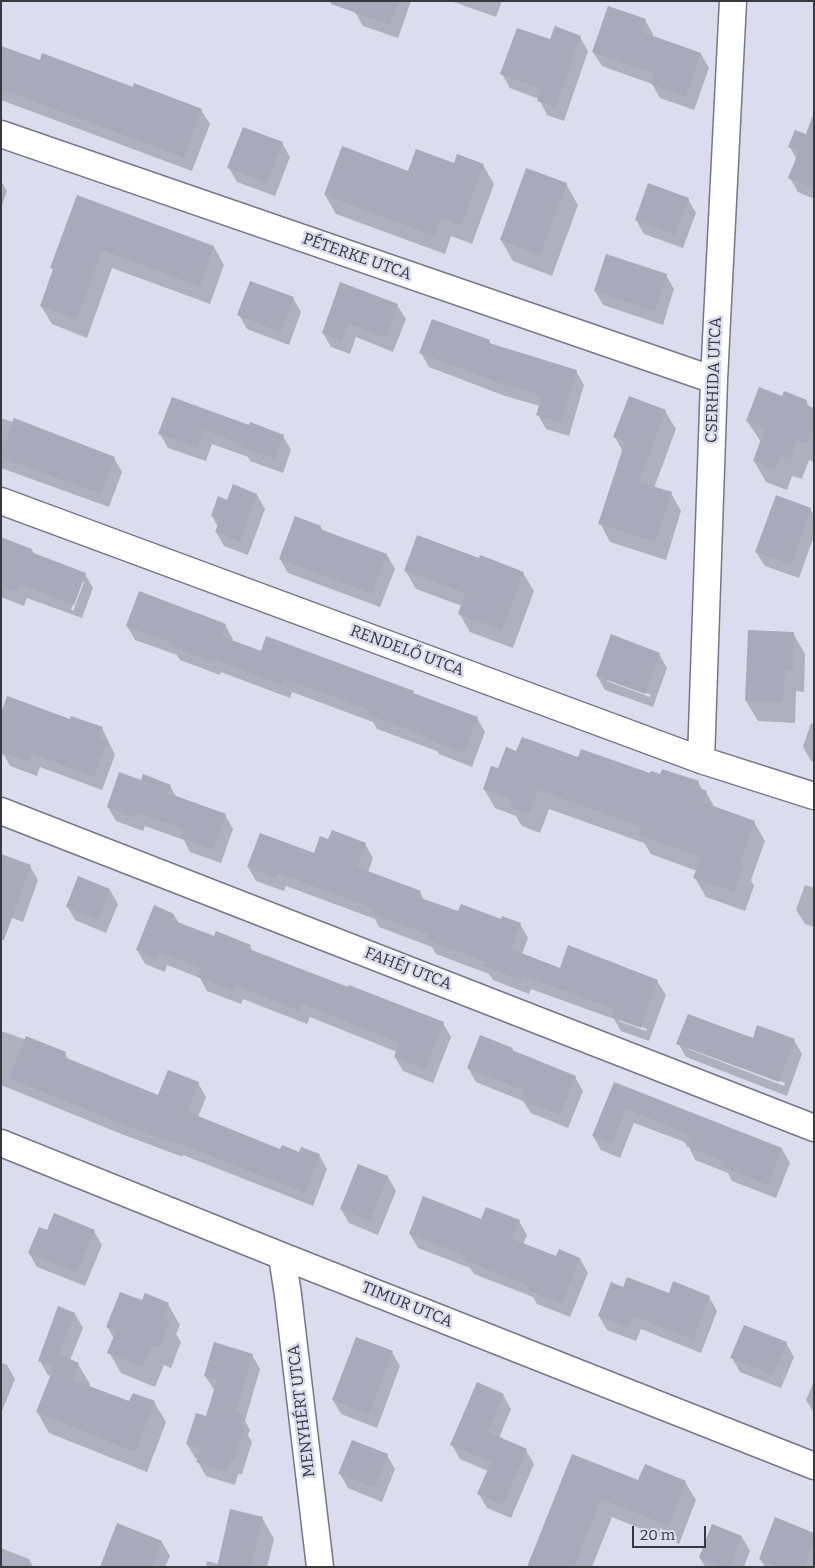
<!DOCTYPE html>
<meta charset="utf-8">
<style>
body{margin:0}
#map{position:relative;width:815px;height:1568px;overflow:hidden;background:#dbdcee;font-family:Bitter,serif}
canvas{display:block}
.frame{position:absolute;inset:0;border:2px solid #38383f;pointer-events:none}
.scale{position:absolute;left:632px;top:1526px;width:74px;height:22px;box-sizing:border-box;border:2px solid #38383f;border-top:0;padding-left:6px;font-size:15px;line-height:18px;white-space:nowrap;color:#38383f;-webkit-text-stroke:4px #dbdcee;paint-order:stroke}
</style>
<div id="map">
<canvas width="815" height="1568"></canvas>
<div class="frame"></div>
<div class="scale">20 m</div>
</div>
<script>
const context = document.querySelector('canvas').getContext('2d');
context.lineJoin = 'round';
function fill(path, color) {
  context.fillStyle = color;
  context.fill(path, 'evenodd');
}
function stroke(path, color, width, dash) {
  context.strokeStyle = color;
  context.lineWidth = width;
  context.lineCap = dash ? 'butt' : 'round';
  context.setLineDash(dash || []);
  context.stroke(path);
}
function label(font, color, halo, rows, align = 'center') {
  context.font = font + ' Bitter,serif';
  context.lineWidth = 5;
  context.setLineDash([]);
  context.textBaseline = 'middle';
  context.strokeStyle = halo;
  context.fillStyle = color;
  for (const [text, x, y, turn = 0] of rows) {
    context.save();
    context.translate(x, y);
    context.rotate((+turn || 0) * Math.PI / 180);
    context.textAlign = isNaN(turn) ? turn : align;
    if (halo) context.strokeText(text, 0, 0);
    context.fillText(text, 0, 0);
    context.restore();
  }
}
fill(new Path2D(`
 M358,1H411L398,38L363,26L355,12Z
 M451,1H502L496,17Z
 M645,20L653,34L652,37L701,54L709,68L694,110L660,98L652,84L602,66L593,52Z
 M580,37L588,51L564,121L547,115L539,99L510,88L502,74L551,41Z
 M1,47L41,62L201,110L210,124L192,171L1,100Z
 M814,138V199L798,192L790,178L797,160L790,147Z
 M282,143L290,157L275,196L237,182L229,168Z
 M454,165H483L494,184L472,244L451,236L445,254L336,214L325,195L409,173Z
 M1,181L7,191L1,208Z
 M566,184L578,205L552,276L513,261L501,240Z
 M78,196L214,247L224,265L210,304L112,268L87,338L52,324L41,306L54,271L52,268Z
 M688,199L696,213L683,248L644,234L636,220Z
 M666,275L674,289L663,325L603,305L595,291Z
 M293,298L301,312L289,345L247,329L239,315Z
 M397,305L406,319L393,352L356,337L350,354L331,347L323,333Z
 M489,341L492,346L576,371L584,385L569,436L546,429L538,415L540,406L505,396L429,367L421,353Z
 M173,398L249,427L283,436L291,450L283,473L250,461L248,457L212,444L206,461L168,448L160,434Z
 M806,401L810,408L814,409V462L809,460L802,479L792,476L787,490L766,482L754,461L761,442L747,421Z
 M665,411L676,429L654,488L671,493L681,511L666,560L610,542L600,523L623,452L615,437Z
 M1,418L114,458L122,472L109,507L1,468Z
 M257,495L265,509L248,555L224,546L216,532L218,527L212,516L228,501Z
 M810,509L814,515V536L799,578L765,566L756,552Z
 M321,527L323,531L387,555L395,569L380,607L288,573L280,559Z
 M1,539L32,550L35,555L85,574L93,588L82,618L27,598L24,606L1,597ZM81,582H84L73,611L71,610Z
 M479,559L523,573L534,591L513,648L470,632L459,613L462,606L416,589L405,570Z
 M225,625L233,639L232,642L261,653L413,692L414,694L477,718L485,732L472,767L439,754L437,751L377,729L373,722L292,692L290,698L221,672L220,675L180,660L177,655L135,640L127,626Z
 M793,633L805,654L804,692L796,691L795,723L758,721L746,701Z
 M659,654L667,668L653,707L605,690L597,676ZM607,679L651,695L650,697L607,681Z
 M1,716L71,721L102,728L115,755L102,790L40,767L37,776L10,766L4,755L1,754Z
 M811,723L814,724V762L811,761L803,747Z
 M517,752L579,759L651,775L698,782L703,791L706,792L715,808L754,822L765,841L751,880L754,886L745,911L706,897L695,878L697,871L651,854L644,843L549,809L540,833L522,826L516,816L495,808L484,789L499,770Z
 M142,781L170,786L177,798L225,815L233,829L221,863L190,852L184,840L145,826L143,831L116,821L108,807Z
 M329,841L365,844L373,858L368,872L420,892L424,900L459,913L520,924L528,938L522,954L561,969L657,981L666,995L649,1041L621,1031L614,1019L531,989L529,994L493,980L489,974L436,954L432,947L379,927L375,919L286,886L284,891L256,881L248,867L314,854ZM619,1018L647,1029L646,1031L619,1021Z
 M30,866L38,880L23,922L1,914Z
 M805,885L814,888V927L805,924L796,910Z
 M110,890L118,904L106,933L75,920L67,906Z
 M174,915L179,923L215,938L250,946L253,952L443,1023L451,1037L433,1083L403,1071L395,1057L397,1052L310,1017L307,1024L243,999L241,1004L207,991L200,978L167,965L165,972L145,964L137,950Z
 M1,1031L65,1053L69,1061L159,1097L198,1083L206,1097L198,1117L280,1151L319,1155L327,1169L313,1206L183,1155V1157L124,1135L1,1085Z
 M753,1040H794L802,1054L787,1096L686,1057L678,1043ZM688,1046L785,1083L784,1086L688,1049Z
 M512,1049L514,1052L575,1077L583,1091L568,1128L531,1113L523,1101L476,1082L468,1068Z
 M614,1083L782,1149L790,1163L776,1198L732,1181L728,1173L695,1160L688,1145L682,1141L634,1123L620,1158L601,1150L593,1136Z
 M388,1177L396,1191L378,1235L349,1223L341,1209Z
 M482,1221H519L527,1235L523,1245L557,1258L580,1259L588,1273L570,1317L537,1304L533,1297L474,1274L470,1268L418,1248L410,1234Z
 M48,1231H94L102,1245L85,1286L37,1267L29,1253Z
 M624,1288L669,1295L709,1297L717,1311L701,1353L641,1329L636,1341L607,1330L599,1316Z
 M143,1302L168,1304L180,1325L176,1334L181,1342L171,1368L164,1365L155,1387L121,1373L109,1352L114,1339L107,1326Z
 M59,1308L75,1314L83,1328L70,1360L78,1364L90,1384L89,1387L129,1403L154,1402L166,1422L147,1472L49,1433L37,1412L51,1376L48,1375L40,1361Z
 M786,1343L794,1357L781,1388L740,1372L732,1358Z
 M392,1352L400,1366L377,1428L341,1414L333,1400Z
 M252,1355L260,1369L245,1421L250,1430L248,1435L252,1442L242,1474H238L235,1485L206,1476L198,1462L199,1459L195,1458L187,1444L207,1417L215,1391L205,1376Z
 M1,1363L7,1365L15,1379L2,1411Z
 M814,1381V1413L806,1400Z
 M503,1395L511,1409L499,1438L526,1450L534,1464L511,1518L487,1508L479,1494L488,1471L460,1459L452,1445Z
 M387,1455L395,1469L382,1502L348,1488L340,1474Z
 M572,1456L639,1482H685L696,1500L679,1544L612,1517L592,1567H528Z
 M262,1518L274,1539L267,1567H206L207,1561L219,1564Z
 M118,1524L162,1542L170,1556L165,1567H101Z
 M712,1526L742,1537L750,1551L744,1567H705L700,1558Z
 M814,1534V1567H765L760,1559Z
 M1,1548L29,1559L33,1567H1Z`), '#0003');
fill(new Path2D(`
 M331,1H399L390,25L331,4Z
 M608,6L646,19L642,32L701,53L686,97L651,84L654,74L592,52Z
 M555,26L581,36L556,107L537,101L541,89L500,74L517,28L550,39Z
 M1,46L40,60L42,53L133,87L134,83L202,109L184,158L1,89Z
 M812,117H814V189L788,178L799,151L788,147L795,130L806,134Z
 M243,127L283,142L267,183L227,168Z
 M342,146L408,171L416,149L454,163L457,154L484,164L461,226L441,218L434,236L324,195Z
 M526,168L567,183L540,256L500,240Z
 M648,183L689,198L675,235L635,220Z
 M77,195L214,246L200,287L102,250L77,320L40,306L53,269L50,268Z
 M606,254L667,274L655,312L594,291Z
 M250,281L294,297L281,332L237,315Z
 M340,282L398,304L386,338L348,324L342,341L322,333Z
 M432,319L490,340L489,343L577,370L561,423L536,415L542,396L496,382L419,353Z
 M759,387L782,396L784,391L807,400L805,405L814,408V425L807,444L797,440L790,459L781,456L775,470L753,461L765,428L746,421Z
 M629,396L666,410L639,482L672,492L655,542L598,524L625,442L613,437Z
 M172,397L249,425L250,422L284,435L275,459L241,447V444L204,430L198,448L158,434Z
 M14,418L115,457L101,494L1,458V453Z
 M233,484L257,494L240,542L215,532L220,520L211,516L218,496L227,500Z
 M776,495L811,508L791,565L755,552Z
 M295,516L321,526L320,529L387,554L372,594L279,559Z
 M417,535L479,558L480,555L524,572L502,630L458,614L465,593L404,571Z
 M1,537L32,549L31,552L86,573L74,605L19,584L16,592L1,587Z
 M139,591L226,624L221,636L261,651L266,636L414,691L413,693L478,717L464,753L429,740L430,738L368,715L369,710L284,679L282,685L213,659L212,662L170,646L172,643L126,626Z
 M748,630L794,632L793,671H785L783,703L745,701Z
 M611,634L660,653L645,694L596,676Z
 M7,696L70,719L71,716L103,727L99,737L108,740L94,777L32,754L29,762L1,752V713Z
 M522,737L578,757L581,749L650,773L651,771L660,774L662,769L699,781L697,787L707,791L702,802L755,821L740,864L744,865L734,892L693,878L701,857L638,835L641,827L538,790L529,814L509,807L512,800L483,789L491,766L498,768L506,747L516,751Z
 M119,772L141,780L143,774L171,785L168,793L226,814L213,850L181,838L184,830L137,813L135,818L107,807Z
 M332,830L366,843L357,867L421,891L418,897L458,911L461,904L501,919L502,916L521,923L511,949L560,968L568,945L658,980L641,1028L611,1017L614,1009L523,976L522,980L483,966L485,962L427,940L429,935L370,913L372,908L278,873L276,878L247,867L260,833L314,853L320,836L328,839Z
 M1,854L31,865L4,940H1Z
 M78,876L110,889L98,920L66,907Z
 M154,905L174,914L172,920L214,936L216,931L251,945L249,949L348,987L349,985L444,1022L425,1069L394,1057L399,1043L302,1004L299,1011L235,985L233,991L198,977L201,968L159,952L157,959L136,950Z
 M688,1014L753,1038L757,1025L795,1039L779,1082L676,1044Z
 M480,1035L513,1048L512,1050L576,1076L560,1115L521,1100L524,1091L467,1068Z
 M26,1036L66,1052L64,1057L158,1095L168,1070L199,1082L188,1112L280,1149L282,1145L299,1152L301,1147L320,1154L305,1193L175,1142V1144L114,1121L9,1078Z
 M614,1082L782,1148L768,1185L723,1167L725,1162L686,1146L690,1136L674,1129V1128L626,1109L612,1144L592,1136Z
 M358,1164L388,1176L370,1221L340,1209Z
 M423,1196L481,1219L486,1207L520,1220L512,1239L556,1256L559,1249L580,1258L562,1304L527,1290L529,1286L465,1261L466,1256L409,1234Z
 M54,1213L95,1230L77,1273L28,1253L39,1227L47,1230Z
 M627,1277L669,1293L673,1281L710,1296L693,1340L633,1316L628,1328L598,1316L611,1282L623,1287Z
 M120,1292L142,1300L145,1293L169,1303L163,1318L170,1321L159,1348L152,1345L143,1367L107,1353L116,1331L106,1327Z
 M58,1306L75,1313L54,1367L38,1361Z
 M744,1325L787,1342L773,1375L730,1358Z
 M356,1337L393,1351L369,1415L332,1400Z
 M214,1342L253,1354L236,1413L243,1415L240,1425L245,1427L234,1460H231L227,1472L196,1462L201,1449L186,1444L196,1413L206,1416L217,1380L204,1376Z
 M59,1354L79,1363L73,1380L129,1401L133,1393L155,1401L135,1452L36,1412Z
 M477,1382L504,1394L488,1432L527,1449L503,1505L477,1494L491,1462L450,1445Z
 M352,1440L388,1454L375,1488L338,1474Z
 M572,1454L638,1480L645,1464L686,1481L669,1526L601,1499L574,1567H527Z
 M230,1509L263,1517L251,1567H217Z
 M775,1517L814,1533V1542L804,1567H778L759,1559Z
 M117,1523L162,1541L152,1567H100Z
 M712,1524L742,1536L730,1567H721L699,1558Z`), '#a8a9ba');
const minor = new Path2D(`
 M1,134L714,380
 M1,501L701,760L814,796
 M701,760L714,380L733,1
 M1,811L814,1128
 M1,1143L282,1256L814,1466
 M282,1256L288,1295L320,1567`);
stroke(minor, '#767787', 29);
stroke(minor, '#fff', 26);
label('16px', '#38383f', '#dbdcee', [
 ["PÉTERKE UTCA",357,257,19],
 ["CSERHIDA UTCA",714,380,-88],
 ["RENDELŐ UTCA",407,651,20],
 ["FAHÉJ UTCA",408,969,21],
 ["TIMUR UTCA",407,1305,22],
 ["MENYHÉRT UTCA",302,1411,-97]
]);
</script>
